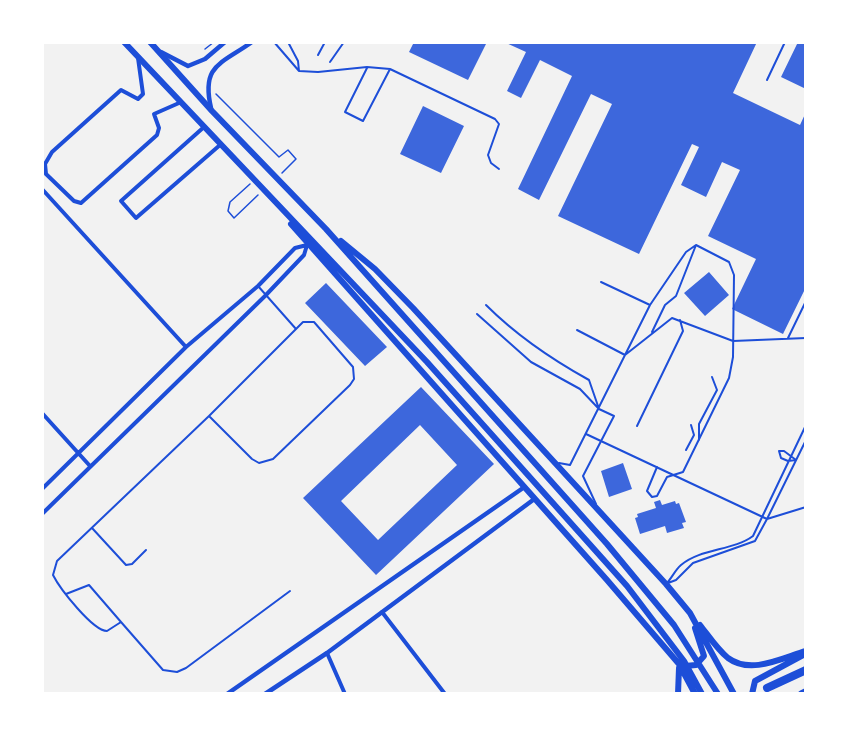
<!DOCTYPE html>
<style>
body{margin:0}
#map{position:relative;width:848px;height:736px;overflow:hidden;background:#f2f2f2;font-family:"Times New Roman",serif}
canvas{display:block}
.frame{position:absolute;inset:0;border:44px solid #fff;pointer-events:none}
</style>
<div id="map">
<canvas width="848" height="736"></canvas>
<div class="frame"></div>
</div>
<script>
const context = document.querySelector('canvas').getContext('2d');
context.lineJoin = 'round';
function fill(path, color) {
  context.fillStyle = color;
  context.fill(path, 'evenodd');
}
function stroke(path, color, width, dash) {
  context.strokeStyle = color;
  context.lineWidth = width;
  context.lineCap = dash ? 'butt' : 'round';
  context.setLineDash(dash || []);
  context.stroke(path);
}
fill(new Path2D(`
 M414,42H487L468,80L409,52Z
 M504,42H757L733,93L800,125L806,112V287L783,334L732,309L756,259L708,236L740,170L722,162L706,197L681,185L699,147L692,144L639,254L558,216L612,104L591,94L539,200L518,189L572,76L540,60L521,98L507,91L526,52Z
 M798,42H806V89L781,77Z
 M423,106L464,126L441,173L400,154Z
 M709,272L729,295L705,316L684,293Z
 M326,283L387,347L365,366L305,303Z
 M421,387L494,464L376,575L303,498ZM420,425L457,465L378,540L341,501Z
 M623,463L632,489L609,497L601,471Z
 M660,500L662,505L675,501L676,504L679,503L686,522L682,523L684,528L667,533L665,526L640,534L635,518L638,517L637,514L656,508L654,502Z`), '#3d67dc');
stroke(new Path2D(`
 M205,49L214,42
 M216,94L279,157L288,150L296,159L282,173
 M250,184L230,202L228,211L234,218L258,195`), '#1d4ed8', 1.5);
stroke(new Path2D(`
 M274,42L299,71L298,61L288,42
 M318,55L325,42
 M330,62L344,42
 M367,68L345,112L363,121L390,69
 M299,71L318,72L367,67L390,69L495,119L499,124L488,155L491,163L499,169
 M767,80L785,42
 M601,282L650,305
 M258,286L296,329L209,416L57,561L53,575C60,589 93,631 107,631L121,622L163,670L177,672L186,668L290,591
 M486,305C517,336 551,359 589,380L598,406
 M477,314L531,362L580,389L599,409L614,416L583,476L596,504
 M577,330L625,355L672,318L733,341L806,338
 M652,332L665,305L676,296L696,245
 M788,338L806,301
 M209,416L252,459L259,463L273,459L350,385L354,379L353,367L314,322H303L296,329
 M637,426L683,331L680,320
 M586,434L767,519L806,440
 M699,440V424L717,390L712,377
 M686,450L694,435L691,425
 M779,451L781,458L788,461L796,460
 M779,451H784L796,460
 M559,463L570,465L650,305L686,252L696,245
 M657,467L647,491L652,497L657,496L667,477L683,472L729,378L733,357L734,275L729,262L696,245
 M92,528L126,565L132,564L146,550
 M668,583L676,580L693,563L755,541L767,519L806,507
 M666,584C672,578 675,570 681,565C701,548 733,551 753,536L806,425
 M66,594L89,585L121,622`), '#1d4ed8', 2);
stroke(new Path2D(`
 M138,58L143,94L138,99L121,90L52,152L45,164L46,174L74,201L81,203L157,135L159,128L154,114L179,103
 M204,127L121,201L136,218L220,145
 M42,189L186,347
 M42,413L90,466
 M42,489L186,347L258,286L295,248L307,245L304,255L265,296L42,514
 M382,612L445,694
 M327,653L345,694`), '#1d4ed8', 4);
stroke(new Path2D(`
 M161,52L188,66L205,59L225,42
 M211,108C201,65 221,64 252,42
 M227,694L523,488
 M265,694L327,653L533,500`), '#1d4ed8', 4.5);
stroke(new Path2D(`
 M124,42L427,362L627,586L684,661L702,694
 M150,42L212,111L326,229L607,544L674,625L718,694
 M291,224L607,580L679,664L695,694
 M341,241L375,269L413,308L666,584L690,613L734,694
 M700,625C708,635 717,649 728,658C751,675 782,658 806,651
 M685,666L696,665L704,656L695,628
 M678,694L679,668
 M752,694L755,681L805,654`), '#1d4ed8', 6);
stroke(new Path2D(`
 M767,688L806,670
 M802,694L806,692`), '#1d4ed8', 8);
</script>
